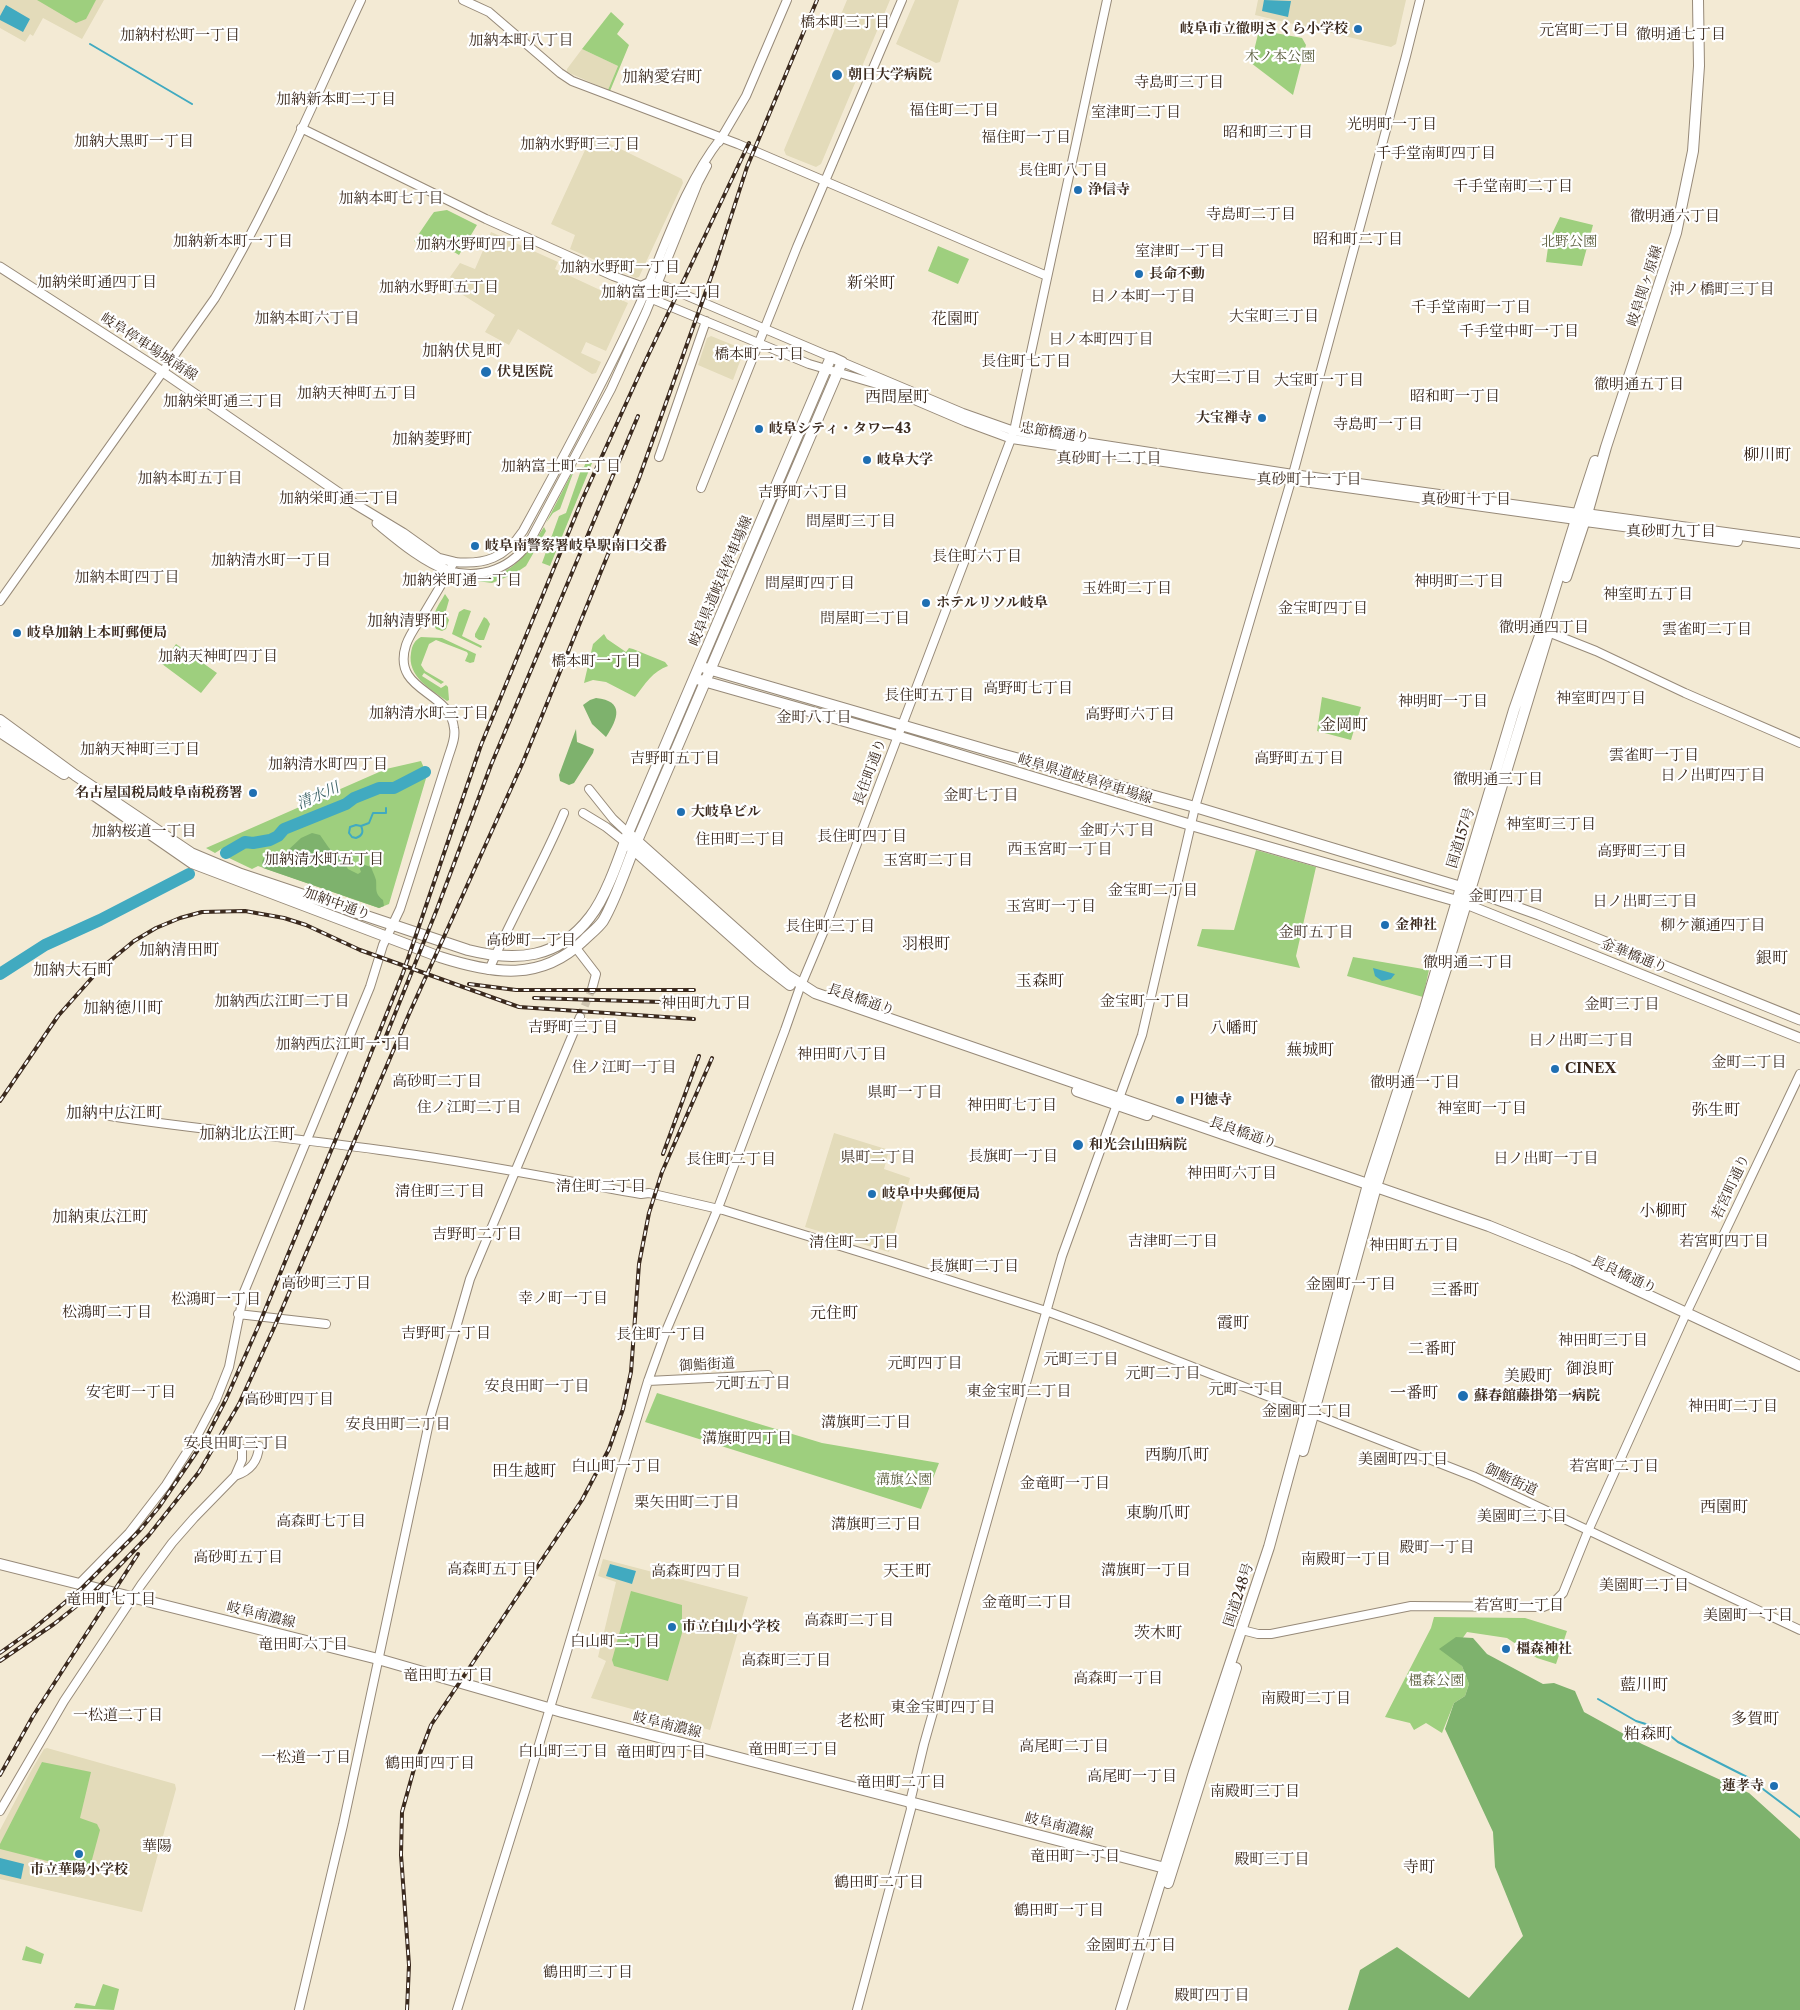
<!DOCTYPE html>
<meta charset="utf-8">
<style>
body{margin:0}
canvas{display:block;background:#f3ead4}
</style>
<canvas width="1800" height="2010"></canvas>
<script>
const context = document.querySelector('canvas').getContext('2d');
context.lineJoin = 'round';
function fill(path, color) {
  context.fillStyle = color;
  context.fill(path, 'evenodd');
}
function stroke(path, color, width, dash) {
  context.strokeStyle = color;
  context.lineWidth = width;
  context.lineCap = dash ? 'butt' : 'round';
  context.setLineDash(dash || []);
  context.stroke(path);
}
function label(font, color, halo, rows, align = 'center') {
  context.font = font + ' "Libre Caslon Text","Noto Serif JP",serif';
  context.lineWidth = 4.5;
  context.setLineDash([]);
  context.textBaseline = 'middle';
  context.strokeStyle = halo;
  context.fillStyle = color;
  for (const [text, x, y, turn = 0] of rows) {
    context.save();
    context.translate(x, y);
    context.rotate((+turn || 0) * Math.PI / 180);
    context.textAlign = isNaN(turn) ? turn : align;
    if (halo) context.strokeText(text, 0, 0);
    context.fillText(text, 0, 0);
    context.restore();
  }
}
fill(new Path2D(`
 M0,0H104L82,39L43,18L33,36L30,34L25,42L0,28Z
 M847,0H890L821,164L816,167L786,155L784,150Z
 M915,0H959L940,62L936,63L896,44Z
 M1258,0H1406L1396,44L1391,47L1255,15Z
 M582,49L618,66L608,90L567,72V69Z
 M594,136L682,179L683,183L639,277L636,278L570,249L575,235L551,224L591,137Z
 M491,232L558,262L555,269L628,303L606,351L586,342L581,353L601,362L596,373L592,374L518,329L509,345L485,332L495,315L450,287L454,280L450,277L460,263L475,269Z
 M711,336L738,347L742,356L733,380L698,365L707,338Z
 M834,1133L889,1150L884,1169L910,1178L889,1252L805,1227Z
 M603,1559L748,1597L710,1730L591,1698L606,1661L598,1657L616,1582L598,1576Z
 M47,1748L175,1784L176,1789L142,1912L0,1879V1830L31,1771L44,1749Z`), '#e3dbba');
fill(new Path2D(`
 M37,0H96L86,19L76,23Z
 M611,12L624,24L617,34L629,45L610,91L608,90L618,66L582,49Z
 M1259,30L1302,38L1306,45L1293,95L1251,63Z
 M447,210L477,225L459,255L439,243L432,252L414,241L431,216L434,212Z
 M1560,217L1593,225L1582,266L1546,262L1549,240Z
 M938,246L969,259L958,284L928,271Z
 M586,462L592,463L550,566L542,563L559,516L566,513L582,467H584Z
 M576,465L560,509L553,513L546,523Z
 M544,527L546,531L526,566L514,574L492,583L469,580C510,578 524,559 544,527Z
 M445,594L449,600L445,614L449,620L446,629L442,631L436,629C429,616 439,605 445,594Z
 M464,609L471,611L462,636L482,646L481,648L452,634L459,612Z
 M484,617L487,619L490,624L484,640H479L475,637V634Z
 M604,634L607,639L626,652L629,648L633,649L665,662L668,666C653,671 645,684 635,697L606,682L593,680L584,683L593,644Z
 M421,637L442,638L476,654L474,662L470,663L465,661L468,654L467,652L436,640L429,644L421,665L425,671L444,682L441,684L424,673L422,676L441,688L446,685L448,687L449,700L447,701C430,689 407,676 411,653C412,645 415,640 421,637Z
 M176,644L217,673L201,693L162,664Z
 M1322,697L1361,707L1351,740L1317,731Z
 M421,761L427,775L389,904L379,908L258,866L252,869L229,858L223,848L215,853L206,848L386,769Z
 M1256,850L1316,867L1296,956L1300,968L1197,946L1202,929L1234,930Z
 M1353,957L1429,970L1423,997L1347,976Z
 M657,1393L822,1443L939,1463L921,1509L645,1422Z
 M631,1591L682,1605V1633L668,1681L614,1666L612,1660Z
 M1434,1617L1525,1618L1567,1631L1556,1664L1537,1658L1507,1638L1467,1632L1452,1653L1462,1666L1469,1684L1465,1696L1454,1703L1442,1733L1426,1723L1414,1730L1410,1723L1385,1717L1431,1628Z
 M42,1762L91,1772L80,1818L97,1824L100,1830L90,1867L83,1870L0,1849V1844Z
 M26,1946L44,1954L41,1964L22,1960Z
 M103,1984L119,1989L114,2010L74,2008L76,2003L95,2006Z`), '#9ecf7e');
fill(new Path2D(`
 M596,698C625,701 618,719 606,737L592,724L583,705L590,700Z
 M576,729L577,742L594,749L593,753L574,783L569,785L560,781L559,775Z
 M312,833L320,835L329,848L343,860L348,869L358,874L361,872L359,866L362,864L371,867C372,870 375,876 376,880C377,889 374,893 383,900L384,906L379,908L263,868C259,852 274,855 285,853L301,838Z
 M1456,1637L1473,1638L1487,1654L1543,1684L1554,1683L1575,1691L1584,1712L1642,1744L1749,1793L1800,1839V2010H1348L1360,1970L1397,1947L1469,1998L1523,1936L1495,1867L1493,1832L1445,1729L1454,1703L1465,1696L1469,1684L1462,1666L1439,1649Z`), '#7eb26d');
fill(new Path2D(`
 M1264,0L1291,1L1288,17L1262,11Z
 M6,5L30,19L23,32L0,20V16Z
 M1373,968L1395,974L1391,979L1382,981L1375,976Z
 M610,1564L636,1571L632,1584L606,1576Z
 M0,1858L24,1864L21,1879L0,1874Z`), '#41aac0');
stroke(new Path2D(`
 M90,44L192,104
 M361,826L356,825L350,827L349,833L352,837L356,838C362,836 364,832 361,826L369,823L373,813H386V808
 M1598,1699L1636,1721L1662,1729L1678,1742L1747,1777L1800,1817`), '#41aac0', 2);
stroke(new Path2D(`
 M226,853L245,842L253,843L270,840L278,836L284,829L346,804L354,798L379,788H394L425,772
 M0,974L45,945L100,920L189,874`), '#41aac0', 12);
stroke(new Path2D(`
 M580,1017L592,989`), '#cec4b0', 8, [8, 4]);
const tertiary = new Path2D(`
 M463,0L489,12L560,73L572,81L738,144L1047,276
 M301,128L486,219L613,276L641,286L649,282L657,283L831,357
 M719,142L746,96L787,0
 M641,286L644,293L652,299L809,364L877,384L966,422L1012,439L1203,468L1576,520
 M842,362L963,413L1014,431L1293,474L1578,513
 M659,457L706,321
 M701,488L797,247L902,0
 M449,571C482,580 513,568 531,539L611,389L646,312L698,183L707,166
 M0,601L215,298C272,203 314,100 361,0
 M1543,630L1596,651L1685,693L1800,743
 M589,789L613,819L628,833
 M583,813L606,827L625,842
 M576,948L596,974L592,989
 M489,970C512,916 542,866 564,813
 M110,1116C199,1130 290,1137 380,1150C467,1161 554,1179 641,1194L649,1193L723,1210L889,1261L1046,1311L1098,1330L1475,1477L1800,1630
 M238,1314L326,1324
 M648,1381L768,1375
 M235,1476C250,1471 258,1462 259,1446
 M79,1584L129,1533L166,1485L196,1438L216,1400L229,1367L244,1292L370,987L383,945L400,909L409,881L448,758C451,748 456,738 454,728C450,690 391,692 406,645C410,633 419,622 425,612C435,595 445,579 454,562C485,565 505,558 523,531C563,458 603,384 638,308C664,251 682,188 721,138
 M1242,1630L1258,1634H1271L1411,1606L1543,1607L1553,1603L1563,1593L1588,1531L1684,1318L1800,1074
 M0,1811L64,1701L141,1585L172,1543L194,1518L235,1476L242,1460V1449
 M299,2010L343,1825L430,1418L470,1279L580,1017
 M457,2010L526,1788L648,1381L666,1331L718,1208L785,1030L799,990L823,933L1014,431L1107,0
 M857,2010L911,1809L910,1802L924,1744L1062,1256L1142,1035L1195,807L1293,474L1406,56L1420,0`);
const secondary = new Path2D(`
 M0,267L163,372L355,504L403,533L438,558L454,562
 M377,523C399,541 422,561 449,571
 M1464,888L1539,915L1800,1020
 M1461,902L1800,1038`);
const primary = new Path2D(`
 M1578,513L1595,461
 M1587,514L1606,447L1676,233L1693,151L1699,66L1698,0
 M705,668L1001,754L1195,807L1461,887
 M700,680L897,736L1191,825L1457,901
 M628,833L831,357L842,362L637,841
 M0,1564L378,1659L562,1712L1165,1868L1171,1871`);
const trunk = new Path2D(`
 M1578,520L1737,541
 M1566,577L1587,514
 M0,720L75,775L191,853L241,874L468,950C516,962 558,959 590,917C606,897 619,858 628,833L787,975L815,993L1489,1226L1573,1260L1800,1366
 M0,732L64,774
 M88,791L192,863L440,957C493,974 541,982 584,940C590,934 598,928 603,921C616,899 626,867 636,843
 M625,842L759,961L790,985
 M1077,1091L1147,1115
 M1303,1451L1376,1187L1451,953L1550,627
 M1168,1883L1236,1668
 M1121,2010L1194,1772L1269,1547L1370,1177L1425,1008L1514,710L1542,630L1578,513L1800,543`);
stroke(tertiary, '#978a79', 10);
stroke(secondary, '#978a79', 11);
stroke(primary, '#978a79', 12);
stroke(trunk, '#978a79', 12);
stroke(tertiary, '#fff', 8);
stroke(secondary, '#fff', 9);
stroke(primary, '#fff', 10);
stroke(trunk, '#fff', 10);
const rail = new Path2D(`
 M469,984L516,990H694
 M534,998L694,1003
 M384,1041L437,909L491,765L638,416
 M0,1101L58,1016L99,970L134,941L156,928L180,918L202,912L245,911L284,918L306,925L360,950L519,1007L694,1019
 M663,1154L699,1056
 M0,1653L32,1630L82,1588L140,1530L159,1507L206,1438L226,1399L258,1327L359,1083L403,973L481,745L582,500L644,364L749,143
 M0,1661L54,1624L94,1592L149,1535L199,1472L239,1404L273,1330L409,1014L523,762L638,481L715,266L747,167L817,0
 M0,1775L33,1716L138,1554
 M407,2010L409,1965L401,1855L402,1812L414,1769L431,1725L582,1500L609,1449L623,1409L631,1372L639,1264L649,1213L662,1172L712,1058`);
stroke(rail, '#3b2a1e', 4);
stroke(rail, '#fff', 2, [5.5]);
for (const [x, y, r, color] of [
 [1358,29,5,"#1f6fb2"],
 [837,75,6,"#1f6fb2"],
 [1078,190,5,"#1f6fb2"],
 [1139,274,5,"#1f6fb2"],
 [486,372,6,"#1f6fb2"],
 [1262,418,5,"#1f6fb2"],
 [759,429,5,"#1f6fb2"],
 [867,460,5,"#1f6fb2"],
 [475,546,5,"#1f6fb2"],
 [926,603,5,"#1f6fb2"],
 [17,633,5,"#1f6fb2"],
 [253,793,5,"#1f6fb2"],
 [681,812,5,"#1f6fb2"],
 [1385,925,5,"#1f6fb2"],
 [1555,1069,5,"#1f6fb2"],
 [1180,1100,5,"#1f6fb2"],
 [1078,1145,6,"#1f6fb2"],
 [872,1194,5,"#1f6fb2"],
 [1463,1396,6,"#1f6fb2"],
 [672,1627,5,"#1f6fb2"],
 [1506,1649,5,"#1f6fb2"],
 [1774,1786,5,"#1f6fb2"],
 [79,1854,5,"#1f6fb2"]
]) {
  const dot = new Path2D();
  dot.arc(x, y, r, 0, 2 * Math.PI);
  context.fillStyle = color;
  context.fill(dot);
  stroke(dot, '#fff', 2);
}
label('bold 14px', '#3b2a1e', '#fff', [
 ["岐阜市立徹明さくら小学校",1348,29,"right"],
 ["朝日大学病院",848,75],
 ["浄信寺",1088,190],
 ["長命不動",1149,274],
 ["伏見医院",497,372],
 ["大宝禅寺",1252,418,"right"],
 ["岐阜シティ・タワー43",769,429],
 ["岐阜大学",877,460],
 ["岐阜南警察署岐阜駅南口交番",485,546],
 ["ホテルリソル岐阜",936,603],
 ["岐阜加納上本町郵便局",27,633],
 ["名古屋国税局岐阜南税務署",243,793,"right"],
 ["大岐阜ビル",691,812],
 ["金神社",1395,925],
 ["CINEX",1565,1069],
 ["円徳寺",1190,1100],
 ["和光会山田病院",1089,1145],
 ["岐阜中央郵便局",882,1194],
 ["蘇春館藤掛第一病院",1474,1396],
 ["市立白山小学校",682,1627],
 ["橿森神社",1516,1649],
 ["蓮孝寺",1764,1786,"right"],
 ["市立華陽小学校",79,1870,"center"]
], 'left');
label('14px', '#595c3b', '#fff', [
 ["木ノ本公園",1280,57],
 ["北野公園",1569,242],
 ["溝旗公園",904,1480],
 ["橿森公園",1436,1681]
]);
label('14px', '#3b2a1e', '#fff', [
 ["岐阜関ヶ原線",1645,286,-72],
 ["岐阜停車場城南線",149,347,33],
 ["忠節橋通り",1055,433,9],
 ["岐阜県道岐阜停車場線",721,581,-67],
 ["長住町通り",870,772,-70],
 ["岐阜県道岐阜停車場線",1085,779,17],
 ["国道157号",1461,838,-73],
 ["加納中通り",337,904,20],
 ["金華橋通り",1634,956,22],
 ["長良橋通り",861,1000,19],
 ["長良橋通り",1243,1133,19],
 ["若宮町通り",1731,1187,-65],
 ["長良橋通り",1624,1275,25],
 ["御鮨街道",707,1365,-3],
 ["御鮨街道",1511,1480,25],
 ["国道248号",1239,1595,-72],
 ["岐阜南濃線",261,1615,14],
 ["岐阜南濃線",667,1725,14],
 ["岐阜南濃線",1059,1826,14]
]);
label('15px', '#3b2a1e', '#fff', [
 ["橋本町三丁目",845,23],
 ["元宮町二丁目",1584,31],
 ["徹明通七丁目",1681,35],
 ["加納村松町一丁目",180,36],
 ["加納本町八丁目",521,41],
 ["寺島町三丁目",1179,83],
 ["加納新本町二丁目",336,100],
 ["福住町二丁目",954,111],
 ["室津町二丁目",1136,113],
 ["光明町一丁目",1392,125],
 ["昭和町三丁目",1268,133],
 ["福住町一丁目",1026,138],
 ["加納大黒町一丁目",134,142],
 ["加納水野町三丁目",580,145],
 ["千手堂南町四丁目",1436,154],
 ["長住町八丁目",1063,171],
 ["千手堂南町二丁目",1513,187],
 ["加納本町七丁目",391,199],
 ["寺島町二丁目",1251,215],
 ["徹明通六丁目",1675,217],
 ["昭和町二丁目",1358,240],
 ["加納新本町一丁目",233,242],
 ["加納水野町四丁目",476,245],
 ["室津町一丁目",1180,252],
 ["加納水野町一丁目",620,268],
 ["加納栄町通四丁目",97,283],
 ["加納水野町五丁目",439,288],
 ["沖ノ橋町三丁目",1722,290],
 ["加納富士町三丁目",661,293],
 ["日ノ本町一丁目",1143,297],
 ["千手堂南町一丁目",1471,308],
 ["大宝町三丁目",1274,317],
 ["加納本町六丁目",307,319],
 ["千手堂中町一丁目",1519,332],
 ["日ノ本町四丁目",1101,340],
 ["橋本町二丁目",759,355],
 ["長住町七丁目",1026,362],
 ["大宝町二丁目",1216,378],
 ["大宝町一丁目",1319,381],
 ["徹明通五丁目",1639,385],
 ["加納天神町五丁目",357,394],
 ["昭和町一丁目",1455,397],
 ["加納栄町通三丁目",223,402],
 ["寺島町一丁目",1378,425],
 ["真砂町十二丁目",1109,459],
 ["加納富士町二丁目",561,467],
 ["加納本町五丁目",190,479],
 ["真砂町十一丁目",1309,480],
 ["吉野町六丁目",803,493],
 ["加納栄町通二丁目",339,499],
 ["真砂町十丁目",1466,500],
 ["問屋町三丁目",851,522],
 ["真砂町九丁目",1671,532],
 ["長住町六丁目",977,557],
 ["加納清水町一丁目",271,561],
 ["加納本町四丁目",127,578],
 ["加納栄町通一丁目",462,581],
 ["神明町二丁目",1459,582],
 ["問屋町四丁目",810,584],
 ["玉姓町二丁目",1127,589],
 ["神室町五丁目",1648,595],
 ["金宝町四丁目",1323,609],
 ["問屋町二丁目",865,619],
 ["徹明通四丁目",1544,628],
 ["雲雀町二丁目",1707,630],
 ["加納天神町四丁目",218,657],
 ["橋本町一丁目",596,662],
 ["高野町七丁目",1028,689],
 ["長住町五丁目",929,696],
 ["神室町四丁目",1601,699],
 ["神明町一丁目",1443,702],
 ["加納清水町三丁目",429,714],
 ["高野町六丁目",1130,715],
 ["金町八丁目",814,718],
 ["加納天神町三丁目",140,750],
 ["雲雀町一丁目",1654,756],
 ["吉野町五丁目",675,759],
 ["高野町五丁目",1299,759],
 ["加納清水町四丁目",328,765],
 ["日ノ出町四丁目",1713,776],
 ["徹明通三丁目",1498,780],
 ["金町七丁目",981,796],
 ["神室町三丁目",1551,825],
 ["金町六丁目",1117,831],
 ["加納桜道一丁目",144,832],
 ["長住町四丁目",862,837],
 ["住田町二丁目",740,840],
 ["西玉宮町一丁目",1060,850],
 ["高野町三丁目",1642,852],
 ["加納清水町五丁目",324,860],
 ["玉宮町二丁目",928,861],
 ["金宝町二丁目",1153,891],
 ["金町四丁目",1506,897],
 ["日ノ出町三丁目",1645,902],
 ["玉宮町一丁目",1051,907],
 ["柳ケ瀬通四丁目",1713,926],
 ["長住町三丁目",830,927],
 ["金町五丁目",1316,933],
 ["高砂町一丁目",531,941],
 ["徹明通二丁目",1468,963],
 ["加納西広江町二丁目",282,1002],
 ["金宝町一丁目",1145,1002],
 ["神田町九丁目",706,1004],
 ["金町三丁目",1622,1005],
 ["吉野町三丁目",573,1028],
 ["日ノ出町二丁目",1581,1041],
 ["加納西広江町一丁目",343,1045],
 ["神田町八丁目",842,1055],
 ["金町二丁目",1749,1063],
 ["住ノ江町一丁目",624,1068],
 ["高砂町二丁目",437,1082],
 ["徹明通一丁目",1415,1083],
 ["県町一丁目",905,1093],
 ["神田町七丁目",1012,1106],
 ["住ノ江町二丁目",469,1108],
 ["神室町一丁目",1482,1109],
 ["長旗町一丁目",1013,1157],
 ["県町二丁目",878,1158],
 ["日ノ出町一丁目",1546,1159],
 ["長住町二丁目",731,1160],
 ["神田町六丁目",1232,1174],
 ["清住町二丁目",601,1187],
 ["清住町三丁目",440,1192],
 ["吉野町二丁目",477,1235],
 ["吉津町二丁目",1173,1242],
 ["若宮町四丁目",1724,1242],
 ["清住町一丁目",854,1243],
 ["神田町五丁目",1414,1246],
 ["長旗町二丁目",974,1267],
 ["高砂町三丁目",326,1284],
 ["金園町一丁目",1351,1285],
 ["幸ノ町一丁目",563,1299],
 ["松鴻町一丁目",216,1300],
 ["松鴻町二丁目",107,1313],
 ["吉野町一丁目",446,1334],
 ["長住町一丁目",661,1335],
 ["神田町三丁目",1603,1341],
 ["元町三丁目",1081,1360],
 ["元町四丁目",925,1364],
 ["元町二丁目",1163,1374],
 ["元町五丁目",753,1384],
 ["安良田町一丁目",537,1387],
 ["元町一丁目",1246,1390],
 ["東金宝町二丁目",1019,1392],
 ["安宅町一丁目",131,1393],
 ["高砂町四丁目",289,1400],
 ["神田町二丁目",1733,1407],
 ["金園町二丁目",1307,1412],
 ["溝旗町二丁目",866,1423],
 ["安良田町二丁目",398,1425],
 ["溝旗町四丁目",747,1439],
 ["安良田町三丁目",236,1444],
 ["美園町四丁目",1403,1460],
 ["白山町一丁目",616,1467],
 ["若宮町二丁目",1614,1467],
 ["金竜町一丁目",1065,1484],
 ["栗矢田町二丁目",687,1503],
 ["美園町三丁目",1522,1517],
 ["高森町七丁目",321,1522],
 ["溝旗町三丁目",876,1525],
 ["殿町一丁目",1437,1548],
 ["高砂町五丁目",238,1558],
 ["南殿町一丁目",1346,1560],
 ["高森町五丁目",492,1570],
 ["溝旗町一丁目",1146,1571],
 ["高森町四丁目",696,1572],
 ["美園町二丁目",1644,1586],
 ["竜田町七丁目",111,1600],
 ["金竜町二丁目",1027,1603],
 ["若宮町一丁目",1519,1606],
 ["美園町一丁目",1748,1616],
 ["高森町二丁目",849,1621],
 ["白山町二丁目",615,1642],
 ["竜田町六丁目",303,1645],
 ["高森町三丁目",786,1661],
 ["竜田町五丁目",448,1676],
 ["高森町一丁目",1118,1679],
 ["南殿町二丁目",1306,1699],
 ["東金宝町四丁目",943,1708],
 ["一松道二丁目",118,1716],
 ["高尾町二丁目",1064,1747],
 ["竜田町三丁目",793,1750],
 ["白山町三丁目",563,1752],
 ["竜田町四丁目",661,1753],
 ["一松道一丁目",306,1758],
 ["鶴田町四丁目",430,1764],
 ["高尾町一丁目",1132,1777],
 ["竜田町二丁目",901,1783],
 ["南殿町三丁目",1255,1792],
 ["華陽",157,1847],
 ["竜田町一丁目",1075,1857],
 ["殿町三丁目",1272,1860],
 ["鶴田町二丁目",879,1883],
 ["鶴田町一丁目",1059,1911],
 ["金園町五丁目",1131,1946],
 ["鶴田町三丁目",588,1973],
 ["殿町四丁目",1212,1996]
]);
label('italic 15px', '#3e6467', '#fff', [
 ["清水川",318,796,-24]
]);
label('16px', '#3b2a1e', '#fff', [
 ["加納愛宕町",662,77],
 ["新栄町",871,283],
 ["花園町",955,319],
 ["加納伏見町",462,351],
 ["西問屋町",897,397],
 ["加納菱野町",432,439],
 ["柳川町",1767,455],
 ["加納清野町",407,621],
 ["金岡町",1344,725],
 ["羽根町",926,944],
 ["加納清田町",179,950],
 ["銀町",1772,958],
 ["加納大石町",73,970],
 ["玉森町",1040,981],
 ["加納徳川町",123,1008],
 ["八幡町",1234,1028],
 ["蕪城町",1310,1050],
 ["弥生町",1716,1110],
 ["加納中広江町",114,1113],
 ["加納北広江町",247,1134],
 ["小柳町",1663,1211],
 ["加納東広江町",100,1217],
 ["三番町",1455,1290],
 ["元住町",834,1313],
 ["霞町",1233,1323],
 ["二番町",1432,1349],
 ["御浪町",1590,1369],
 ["美殿町",1528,1376],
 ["一番町",1414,1393],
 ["西駒爪町",1177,1455],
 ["田生越町",524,1471],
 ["西園町",1724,1507],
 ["東駒爪町",1158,1513],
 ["天王町",907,1571],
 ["茨木町",1158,1633],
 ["藍川町",1644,1685],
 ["多賀町",1755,1719],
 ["老松町",861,1721],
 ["粕森町",1648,1734],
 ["寺町",1419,1867]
]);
</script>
